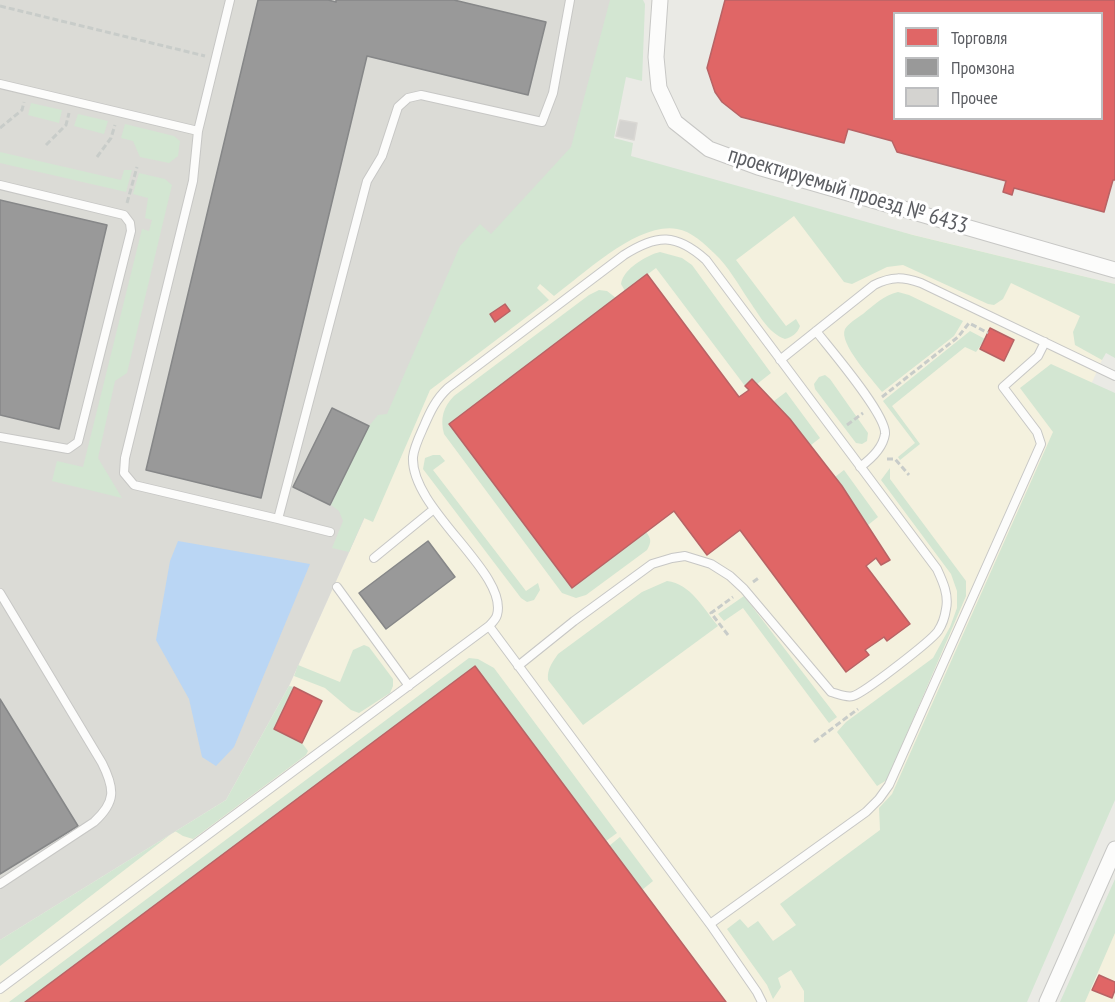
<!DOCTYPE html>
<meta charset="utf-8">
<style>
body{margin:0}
#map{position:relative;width:1115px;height:1002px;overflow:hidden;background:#eaeae5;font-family:"PT Sans Narrow",sans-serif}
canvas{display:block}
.legend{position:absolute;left:893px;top:12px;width:210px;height:108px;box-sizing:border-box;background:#fff;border:2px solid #bdbec0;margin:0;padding:8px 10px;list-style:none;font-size:18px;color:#5b5d62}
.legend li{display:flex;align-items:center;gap:12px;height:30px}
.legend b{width:30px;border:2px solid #bdbec0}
</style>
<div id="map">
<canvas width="1115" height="1002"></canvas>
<ul class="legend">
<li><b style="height:16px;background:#e06666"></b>Торговля</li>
<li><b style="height:16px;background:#999"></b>Промзона</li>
<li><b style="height:16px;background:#d4d3d0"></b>Прочее</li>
</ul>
</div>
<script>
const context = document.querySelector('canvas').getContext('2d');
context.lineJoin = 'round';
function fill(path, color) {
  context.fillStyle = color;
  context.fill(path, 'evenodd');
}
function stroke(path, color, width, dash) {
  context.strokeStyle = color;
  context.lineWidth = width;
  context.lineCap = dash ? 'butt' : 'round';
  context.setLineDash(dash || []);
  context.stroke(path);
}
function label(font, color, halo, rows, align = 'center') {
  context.font = font + ' "PT Sans Narrow",sans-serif';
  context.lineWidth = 6;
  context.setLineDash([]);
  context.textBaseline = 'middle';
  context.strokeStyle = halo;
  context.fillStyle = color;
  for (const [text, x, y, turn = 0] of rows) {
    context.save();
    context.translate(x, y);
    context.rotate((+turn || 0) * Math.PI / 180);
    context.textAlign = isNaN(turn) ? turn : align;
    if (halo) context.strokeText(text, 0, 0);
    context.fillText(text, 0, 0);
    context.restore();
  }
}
fill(new Path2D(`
 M585,155L1115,284V331L814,1002H0V940L226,800L289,686L469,285Z
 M1115,908V1002H1072Z`), '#f4f1de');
fill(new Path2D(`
 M0,0H620L585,155L469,285L289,686L226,800L0,940Z`), '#dbdbd6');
fill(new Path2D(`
 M610,0H643L645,4L642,81L626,77L614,138L633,143L631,156L913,235L1115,284V358L1106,353L1102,360L1075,345L1073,332L1080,316L1011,283L1003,299L994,305L988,304L903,265L887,267L852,284L844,282L794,216L736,260L786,326L796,319L800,326C797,334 792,337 785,339C768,333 758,313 748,299C738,284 728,266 715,254C705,244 691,231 677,229C638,222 585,273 554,296L540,284L537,288L549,300L430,390L373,522L364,518L349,552L332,548L343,521L339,511L331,505L369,426L378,415L387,414L460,246L480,224L491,234L571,147Z
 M31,103L62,110L59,123L28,115Z
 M78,114L108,121L104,134L74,126Z
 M125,124L174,136L180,141L178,156L169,163L140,157L133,141L121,138Z
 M0,152L121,180L124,170H132L126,192L0,163Z
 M139,173L165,179L172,185L127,373L115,381L98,458L122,498L52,481L57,461L83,467L142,229L149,231L152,220L145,218L148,198L133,194Z
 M660,252L682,258L692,265L771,373L757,384L752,380L745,386L656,268L625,291L621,284C623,269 647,255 660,252Z
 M599,290L607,291L616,298L449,424L572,588L646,532C652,539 651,543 647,550L586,595L576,598L562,593L444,434C440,419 443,407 454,396L589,295Z
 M898,292L909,295L963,321L954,336L882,392C873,380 838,343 845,329C849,323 857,318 863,314C874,305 884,295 898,292Z
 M970,331L985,339L976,352L965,347L892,406L920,444L900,460L898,457L915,443L883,401Z
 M1051,364L1115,393V800L1027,1002H804V991L791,970L778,978L781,987L773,999L767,985L727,929L740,919L748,928L758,921L773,941L796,925L780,904L880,830L879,808L892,794L1053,432L1020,388Z
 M825,375L830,379L868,433L867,441L862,444L856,443L815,389L814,384L819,377Z
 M786,392L820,438L811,445L774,401Z
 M433,455H440L445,461L433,470L526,591L538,583L540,590L534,600L527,602L521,598L423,469L425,458Z
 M890,468V479L966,581V596L887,780L877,786L837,732L846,722L933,658L950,627L957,608V591L951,574L881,480Z
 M844,470L878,517L868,525L835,477Z
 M667,581C691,584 703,608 718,626L583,725L548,680C547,669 552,663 558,654L642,592Z
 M744,596L837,717L829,723L743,608L724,621L718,614Z
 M364,645L369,647L393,679V686L390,693L359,713L351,710L325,688L294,676L298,665L340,682L353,650Z
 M469,658L478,659L494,668L617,833L606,841L475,666L25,1002H9Z
 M289,686L294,687L274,729L302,743L308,751L306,755L193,839L183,836L175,831L0,966V940L226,800Z
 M620,837L653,881L642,890L609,846Z
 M1115,879V933L1085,1002H1060Z`), '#d3e6d2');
fill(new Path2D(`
 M178,541L310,564L234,747L216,766L202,757L189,699L156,640L170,561Z`), '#bad6f4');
const shops = new Path2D(`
 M725,0H1115V180H1113L1104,212L1014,188L1012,195L1003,192L1006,181L897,152L892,141L848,129L844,143L741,117L722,102L715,92L707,68ZM894,14H1102V118H894Z
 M647,274L739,397L749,390L745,386L752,379L790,419L842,486L890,560L881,565L876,558L866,566L910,624L887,641L884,637L865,650L869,655L846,672L740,530L707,555L674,511L572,588L449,424Z
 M505,304L510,311L495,322L490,314Z
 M990,328L1014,340L1004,361L980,349Z
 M475,666L726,1002H25Z
 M294,687L322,701L302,743L274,729Z
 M1099,975L1115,982V990L1112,998L1092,990Z`);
fill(shops, '#e06666');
stroke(shops, '#b86365', 1.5);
const industry = new Path2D(`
 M258,0H328L336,2V0H454L546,22L528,95L367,56L261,498L146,470Z
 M0,200L107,225L59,429L0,415Z
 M332,408L369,426L330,505L293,487Z
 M428,541L455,577L386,629L359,593Z
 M0,699L78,826L0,874Z`);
fill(industry, '#999');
stroke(industry, '#868788', 1.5);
const building = new Path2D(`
 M620,120L637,123L634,140L616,136Z`);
fill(building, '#d4d3d0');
stroke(building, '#dad8d4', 1.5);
const service = new Path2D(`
 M230,0L198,131L193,181L125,458L124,473L134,485L278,519L367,181L382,156L398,107L408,98L421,95L542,122L553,93L570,0
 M0,84L198,131
 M0,185L124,215L130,223L131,231L78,442L68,449L0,437
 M816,331C830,349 887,415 885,434C883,448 871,459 860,467
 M780,360L874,285C892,276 903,277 921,283L1115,376
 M278,519L330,532
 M374,558L434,509
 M337,587L409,686
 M0,593L102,763C115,789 116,802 94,822L0,884
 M489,626L710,924L757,992L762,1002
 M710,924L866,812L879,799L889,785L1041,444L1037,432L1003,387L1038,356L1045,342
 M0,989L489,626C492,623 496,619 497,615C509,573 410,509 413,457C414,447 420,435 424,426C430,412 436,399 448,388L624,255C657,234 676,233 706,260L937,569C943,582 949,595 946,609C945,616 942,625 938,631C931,641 864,693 853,696C846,698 838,694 831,692L744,589L730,576L711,564L685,556L672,558L652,564L574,621L518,666`);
const minor = new Path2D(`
 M660,0L656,57L659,88L675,122L709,149L758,167L1115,270
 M1047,1002L1115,849`);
stroke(service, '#c7c7c5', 10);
stroke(minor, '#c7c7c5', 17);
stroke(new Path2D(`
 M0,6L205,56
 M0,128L22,110L24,102
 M46,145L66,125L69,113
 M97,157L111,138L115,125
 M127,203L137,167
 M882,397L958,337L969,323L988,333
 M847,425L863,413
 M887,459H895L909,475
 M753,582L760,577
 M728,635L711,613L733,597
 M814,742L858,709`), '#c8ccc9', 3, [6, 3]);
stroke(service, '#fcfcfb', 8);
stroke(minor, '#fcfcfb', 15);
label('22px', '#5b5d62', '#fff', [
 ["проектируемый проезд № 6433",848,191,17]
]);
</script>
